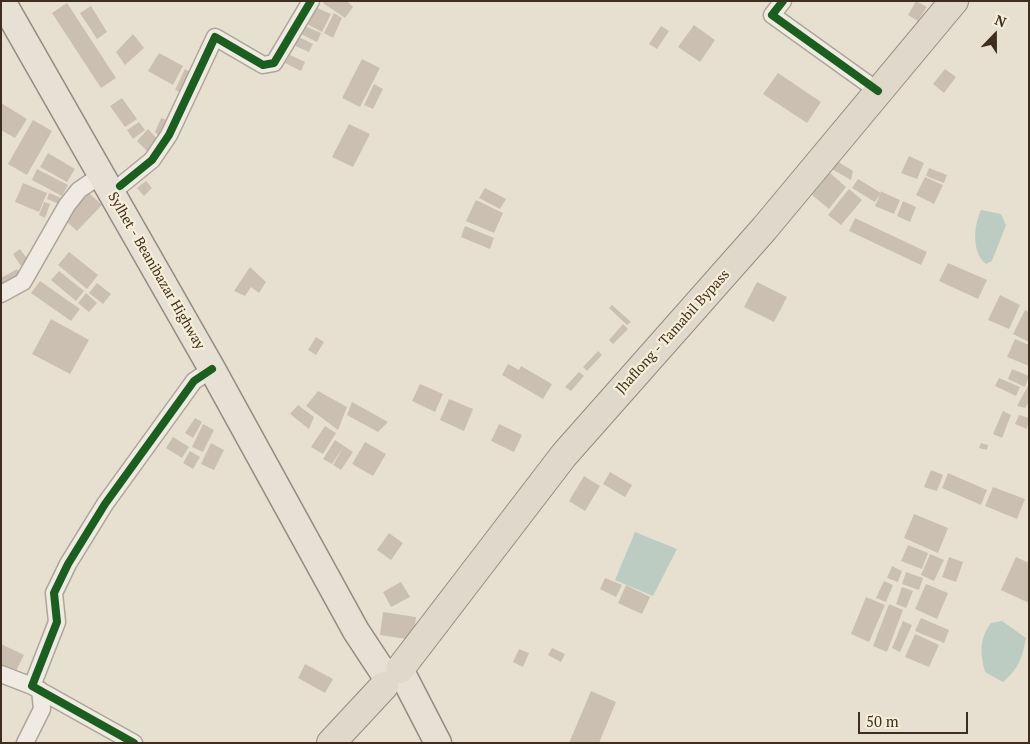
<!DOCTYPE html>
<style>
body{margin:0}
#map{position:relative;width:1030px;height:744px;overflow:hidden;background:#e7e0d1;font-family:"PT Serif",serif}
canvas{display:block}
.frame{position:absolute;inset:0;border:2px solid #3d2e20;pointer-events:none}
.north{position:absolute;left:970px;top:10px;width:50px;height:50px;-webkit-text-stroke:4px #f7eed8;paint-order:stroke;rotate:22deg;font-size:14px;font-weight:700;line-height:20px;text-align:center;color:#3d2e20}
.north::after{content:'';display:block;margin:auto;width:18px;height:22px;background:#3d2e20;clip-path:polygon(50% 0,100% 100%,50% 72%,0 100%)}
.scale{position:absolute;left:858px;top:712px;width:110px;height:22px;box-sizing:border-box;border:2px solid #3d2e20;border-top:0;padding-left:6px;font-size:15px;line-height:18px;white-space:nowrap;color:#3d2e20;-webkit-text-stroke:4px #f7eed8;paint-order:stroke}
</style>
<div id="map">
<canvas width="1030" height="744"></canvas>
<div class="frame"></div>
<div class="north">N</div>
<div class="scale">50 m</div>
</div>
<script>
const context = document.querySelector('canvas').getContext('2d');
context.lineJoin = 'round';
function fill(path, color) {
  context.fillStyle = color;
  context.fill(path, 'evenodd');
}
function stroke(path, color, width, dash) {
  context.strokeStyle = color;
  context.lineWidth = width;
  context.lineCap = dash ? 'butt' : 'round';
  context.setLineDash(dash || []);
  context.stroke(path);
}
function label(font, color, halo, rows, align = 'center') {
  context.font = font + ' "PT Serif",serif';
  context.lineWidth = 4.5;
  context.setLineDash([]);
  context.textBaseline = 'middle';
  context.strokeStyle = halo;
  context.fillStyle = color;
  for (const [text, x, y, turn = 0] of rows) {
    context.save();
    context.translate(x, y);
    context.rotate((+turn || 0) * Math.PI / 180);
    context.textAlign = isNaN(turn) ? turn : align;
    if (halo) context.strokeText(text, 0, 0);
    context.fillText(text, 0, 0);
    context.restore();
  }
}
fill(new Path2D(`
 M981,210L1001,214L1006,225L992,261L986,264C971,252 974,225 981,210Z
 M635,532L677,549L653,596L615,580Z
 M1002,621L1026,638C1022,659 1019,668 1003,682L985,672C980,653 979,639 991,623Z`), '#bcccc2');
fill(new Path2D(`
 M324,1H347L353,7L345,18L323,3Z
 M916,1L927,7L918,21L908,15Z
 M67,3L116,78L101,88L52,13Z
 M91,6L107,32L97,39L80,13Z
 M315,7L331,14L322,32L307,24Z
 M334,13L342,18L333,38L324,33Z
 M694,25L715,40L700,62L678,47Z
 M305,26L321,33L317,42L301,34Z
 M661,26L669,31L657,49L649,44Z
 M133,34L144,48L125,65L116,52Z
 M297,36L313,44L309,52L293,45Z
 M159,53L183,66L173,85L148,71Z
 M290,55L305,62L301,71L285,63Z
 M362,59L380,68L360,107L342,98Z
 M185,69L194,74L184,94L175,90Z
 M945,69L956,77L944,93L933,84Z
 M778,73L821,102L807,123L763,94Z
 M374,84L383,89L373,109L364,105Z
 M122,98L137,119L125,127L110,106Z
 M1,103L27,119L15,138L1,130Z
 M161,118L170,121L162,139L155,132Z
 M33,120L52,131L27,175L8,164Z
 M139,122L145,130L133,139L127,130Z
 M349,124L370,134L353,167L332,157Z
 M148,129L162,144L151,155L137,141Z
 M48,153L75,169L67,182L40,167Z
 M909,156L924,163L917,179L901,173Z
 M835,160L853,171L851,180L830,168Z
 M929,168L947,175L944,183L926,176Z
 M37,169L68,185L62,196L32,180Z
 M830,173L846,187L829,209L812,195Z
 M925,177L943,185L934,204L916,195Z
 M858,179L881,193L875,202L852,188Z
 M146,181L152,188L144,196L137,188Z
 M23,183L47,193L39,212L15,202Z
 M485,188L506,199L500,209L479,198Z
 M849,189L862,200L841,225L828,215Z
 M882,190V192L900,200L894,214L875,206Z
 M49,193L61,198L59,204L47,199Z
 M89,193L102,205L77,231L64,219Z
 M476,200L503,213L494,233L466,221Z
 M903,201L916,207L910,222L897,216Z
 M44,202L50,204L45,218L39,215Z
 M855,218L927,252L921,265L849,231Z
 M465,226L494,238L490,249L461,237Z
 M20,249L31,264L23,269L13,254Z
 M69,252L98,275L87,289L58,265Z
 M948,263L987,280L978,299L939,281Z
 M250,267L266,282L259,293L251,287L245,296L234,291Z
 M17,269L23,279L4,289L1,278Z
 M59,271L84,291L76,301L51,280Z
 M40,281L80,309L71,321L31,293Z
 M757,282L787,297L774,322L744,307Z
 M97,283L111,294L103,304L89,293Z
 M86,293L97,303L89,312L78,303Z
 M1000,295L1020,305L1009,329L988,320Z
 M612,305L631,322L627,325L609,308Z
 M1025,310L1029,312V342L1013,334Z
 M51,319L89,340L70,374L32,354Z
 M623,324L628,329L613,344L609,340Z
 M316,337L324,342L316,355L308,350Z
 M1015,339L1029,345V366L1007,357Z
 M598,351L602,355L587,371L583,367Z
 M508,364L519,370L521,366L552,384L543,399L502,375Z
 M1012,369L1029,376L1025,387L1008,379Z
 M579,372L584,376L571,391L565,387Z
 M999,378L1020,387L1016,396L995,386Z
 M420,384L443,394L435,412L412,401Z
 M1029,384V402L1025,408L1017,406Z
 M318,391L347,407L338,430L306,406Z
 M449,399L473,409L464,431L440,420Z
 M352,402L388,422L378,432L347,415Z
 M298,405L314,417L309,429L290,414Z
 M1003,411L1011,415L1002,438L993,434Z
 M1019,415L1029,418L1027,429L1015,424Z
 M195,418L202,422L193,438L185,433Z
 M203,424L214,430L203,452L192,447Z
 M499,424L522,435L514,452L491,441Z
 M325,426L336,433L323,454L311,447Z
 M173,437L189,447L182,458L166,448Z
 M335,440L344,446L332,464L323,459Z
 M365,442L386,454L373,476L352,464Z
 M211,443L224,450L214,470L201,464Z
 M981,443L988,445L987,450L979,448Z
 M344,446L353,452L341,470L333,465Z
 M190,451L200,457L193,469L183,463Z
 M931,470L943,475L937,491L924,487Z
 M610,472L632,485L625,497L603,484Z
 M948,473L987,490L981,505L942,488Z
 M584,476L600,486L585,511L569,501Z
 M993,487L1025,499L1017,519L985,506Z
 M914,514L948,528L938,553L904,538Z
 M389,533L403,543L391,560L377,550Z
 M908,545L928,553L922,569L901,561Z
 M930,554L944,560L934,581L921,575Z
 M949,557L963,562L956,582L942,577Z
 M1016,557L1029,563V603L1001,590Z
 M892,566L902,571L898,582L887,578Z
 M906,572L923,578L919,590L902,584Z
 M605,578L622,585L616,597L600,589Z
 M884,581L893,585L886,602L876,598Z
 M401,582L410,597L391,607L383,592Z
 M926,584L948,593L937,619L915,609Z
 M626,585L650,597L642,614L618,603Z
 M902,587L913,591L906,608L896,604Z
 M866,597L885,605L869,642L851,634Z
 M889,604L903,610L887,652L873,646Z
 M383,612L416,617L413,640L380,635Z
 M921,618L949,630L944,643L915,631Z
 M903,621L912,625L900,652L892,648Z
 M915,634L939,645L929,667L905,657Z
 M1,644L24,655L14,675L1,669Z
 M552,648L565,654L561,662L548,655Z
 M519,649L529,653L523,667L513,662Z
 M305,664L333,679L325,693L298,678Z
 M591,691L616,702L599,743H569Z`), '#cbbfb2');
const minor = new Path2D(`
 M783,1L772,15L878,91
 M120,186L152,160L169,135L215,37L263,65L274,63L311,1
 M1,294L23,282L67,205L79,190L101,175
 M1,674L32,686
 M25,743L42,709L40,690
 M134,743L32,686L57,622L54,593L68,564L105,504L194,381L212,369`);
const primary = new Path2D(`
 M2,1L212,369L356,631L383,672
 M405,679L438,743`);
const trunk = new Path2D(`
 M400,669L564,455L764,229L954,1
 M331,743L384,686`);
stroke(minor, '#ada599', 19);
stroke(primary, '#928b80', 29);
stroke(trunk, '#928b80', 30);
stroke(minor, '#efebe3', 16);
stroke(primary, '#e6e1d4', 26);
stroke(trunk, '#e0d9cb', 28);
stroke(new Path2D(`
 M783,1L772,15L878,91
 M120,186L152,160L169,135L215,37L263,65L274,63L311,1
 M134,743L32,686L57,622L54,593L68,564L105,504L194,381L212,369`), '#1b5e20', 8);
label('14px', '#3d2e20', '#f7eed8', [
 ["Sylhet - Beanibazar Highway",156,271,60],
 ["Jhaflong - Tamabil Bypass",673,332,-48]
]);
</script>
